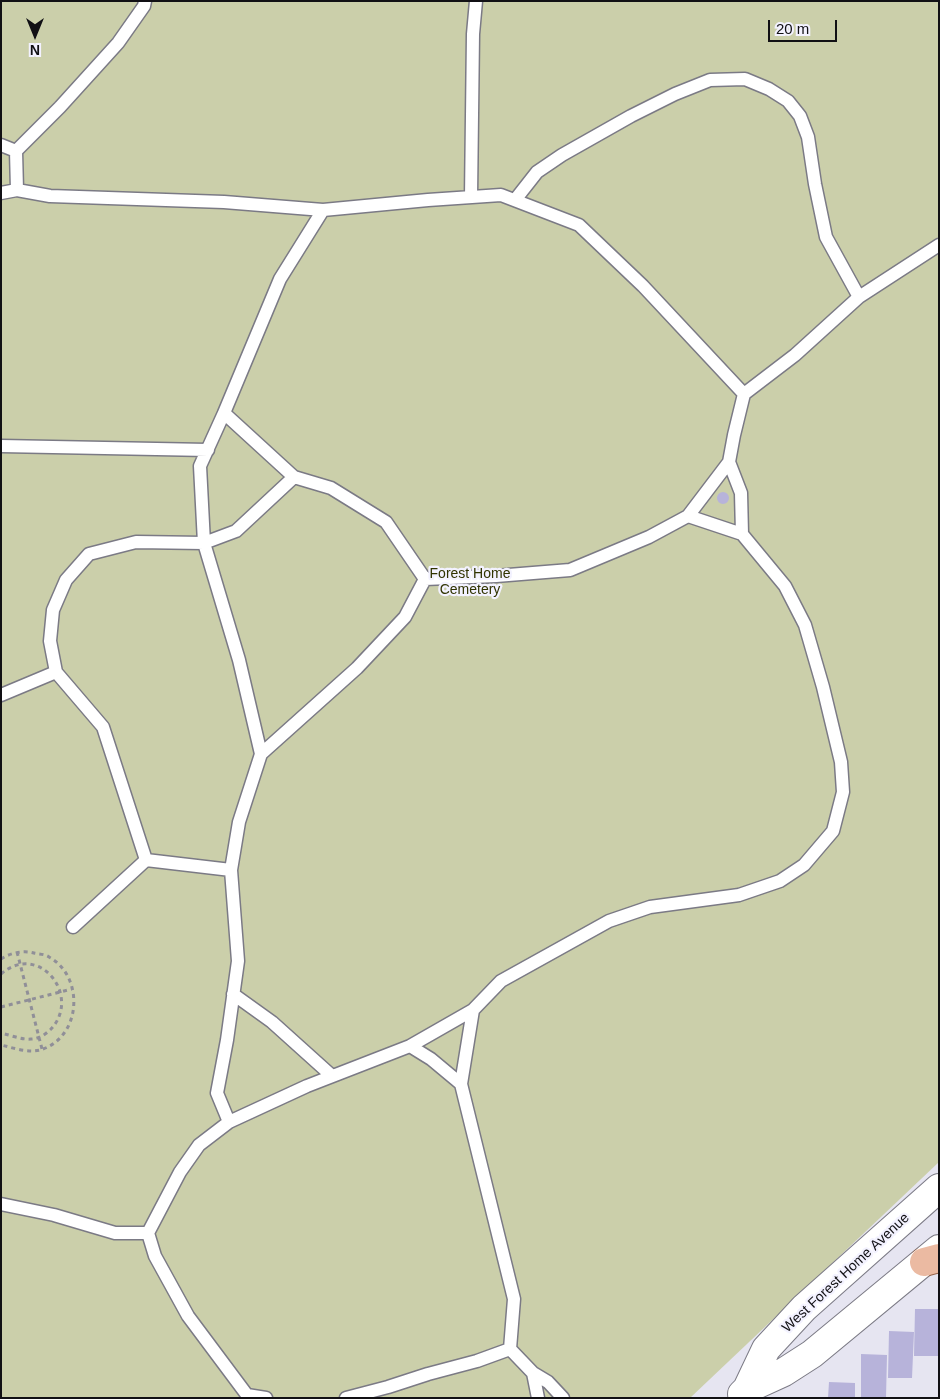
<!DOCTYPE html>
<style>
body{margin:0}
#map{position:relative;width:940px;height:1399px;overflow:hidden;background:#e6e5f1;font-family:Arial,sans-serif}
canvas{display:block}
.frame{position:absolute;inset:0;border:2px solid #111014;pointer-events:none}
.north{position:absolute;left:10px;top:10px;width:50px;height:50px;-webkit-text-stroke:4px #f3f2ff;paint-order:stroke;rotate:180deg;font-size:14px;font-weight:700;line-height:20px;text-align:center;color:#111014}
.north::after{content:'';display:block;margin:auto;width:18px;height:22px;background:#111014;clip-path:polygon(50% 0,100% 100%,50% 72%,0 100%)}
.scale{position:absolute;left:768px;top:20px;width:69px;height:22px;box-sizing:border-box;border:2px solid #111014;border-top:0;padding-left:6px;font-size:15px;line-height:18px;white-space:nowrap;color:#111014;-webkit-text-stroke:4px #f3f2ff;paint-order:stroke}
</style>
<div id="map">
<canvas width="940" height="1399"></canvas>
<div class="frame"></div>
<div class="north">N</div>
<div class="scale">20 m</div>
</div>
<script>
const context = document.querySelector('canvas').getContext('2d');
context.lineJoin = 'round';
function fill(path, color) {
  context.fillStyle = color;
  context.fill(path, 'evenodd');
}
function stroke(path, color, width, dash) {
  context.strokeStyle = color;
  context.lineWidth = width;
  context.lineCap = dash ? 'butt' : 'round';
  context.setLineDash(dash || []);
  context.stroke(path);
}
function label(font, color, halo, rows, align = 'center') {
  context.font = font + ' Arial,sans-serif';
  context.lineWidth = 4.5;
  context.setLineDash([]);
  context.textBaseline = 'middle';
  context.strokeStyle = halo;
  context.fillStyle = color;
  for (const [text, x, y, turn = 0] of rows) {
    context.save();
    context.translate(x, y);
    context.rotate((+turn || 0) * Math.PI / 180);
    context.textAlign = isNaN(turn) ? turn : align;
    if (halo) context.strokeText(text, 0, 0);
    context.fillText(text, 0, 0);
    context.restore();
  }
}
fill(new Path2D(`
 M1,1H939V1162L690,1398H1Z`), '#cbcfaa');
fill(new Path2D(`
 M717 498a6 6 0 1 1 12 0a6 6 0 1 1-12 0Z
 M915,1309H939V1356H914Z
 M889,1331L914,1332L912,1378H888Z
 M861,1354L887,1355L886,1398H861Z
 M829,1382L855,1383V1398H828Z`), '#b7b3da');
const service = new Path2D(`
 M1,145L16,151L17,190
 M16,151L60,107L118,43L144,6L145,1
 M1,193L17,190L50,196L224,202L323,210
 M471,197L473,34L476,1
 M515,200L537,172L562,155L631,116L675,94L710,80L745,79L769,89L788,101L800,116L808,137L815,184L826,237L859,297L795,355L744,394
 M859,297L939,245
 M224,413L200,466L204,543L236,531L294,477L331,488L386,522L425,579
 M1,446L208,450
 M729,462L741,493L742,534
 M294,477L224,413L280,279L323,210L428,200L501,195L579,225L643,286L744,394L734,435L729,462L688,516
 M56,672L50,641L53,610L66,580L89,554L136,542L204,543L239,660L261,754
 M1,695L56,672L103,727L146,860L231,870L238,961L227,1040L217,1093L229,1122
 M231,870L239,822L261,754L357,668L405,617L425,579L496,576L570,570L649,537L688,516L742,534L785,586L805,625L823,687L841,762L843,792L833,831L804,865L780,881L739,895L650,907L609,921L501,981L473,1010
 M73,927L146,860
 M233,994L272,1022L332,1076
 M410,1046L431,1059L461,1084
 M1,1204L54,1215L115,1233H148
 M266,1398L247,1395L188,1316L155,1256L148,1233L180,1172L199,1145L229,1122L307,1086L410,1046L473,1010L461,1084L514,1299L510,1349L533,1373
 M346,1398L388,1387L428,1374L477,1361L510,1349
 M538,1398L533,1373L548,1382L563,1398`);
const secondary = new Path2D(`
 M747,1389L766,1349L804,1308L939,1188
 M742,1394L747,1389L784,1372L812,1354L939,1249`);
const primary = new Path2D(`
 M924,1262L939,1258`);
stroke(service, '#7b7a85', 15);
stroke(secondary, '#7b7a85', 30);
stroke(primary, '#966148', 30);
stroke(new Path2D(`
 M17,952L42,1049
 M1,959C10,953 23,950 34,953C38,954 45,954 49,957C84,976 82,1035 43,1049C30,1054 14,1048 1,1045
 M1,974C39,941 82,996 51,1029C46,1034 39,1039 31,1039C22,1040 10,1035 1,1033
 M1,1007L72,989`), '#908f98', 3, [4, 4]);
stroke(service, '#fff', 12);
stroke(secondary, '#fff', 28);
stroke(primary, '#ebbaa2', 28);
label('14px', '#303300', '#f3f2ff', [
 ["Forest Home",470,574],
 ["Cemetery",470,590]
]);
label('14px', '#111014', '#f3f2ff', [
 ["West Forest Home Avenue",846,1273,-43]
]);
</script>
